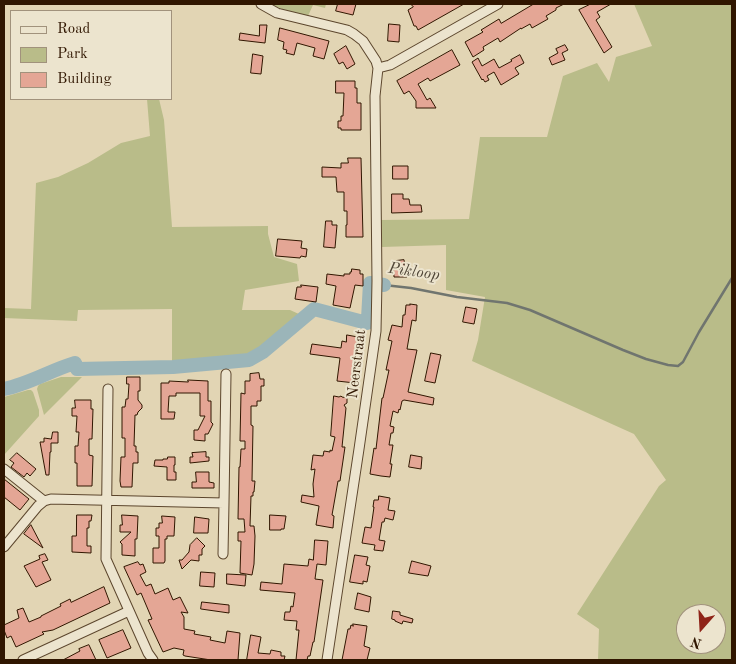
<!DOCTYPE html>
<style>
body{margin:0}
#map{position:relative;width:736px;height:664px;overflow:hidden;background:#e2d5b4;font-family:"Old Standard TT",serif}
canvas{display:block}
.frame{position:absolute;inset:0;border:5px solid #301600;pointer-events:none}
.legend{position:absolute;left:10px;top:10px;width:162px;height:90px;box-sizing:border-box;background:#ece4ce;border:1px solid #a1927c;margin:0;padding:6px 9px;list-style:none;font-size:15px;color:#301600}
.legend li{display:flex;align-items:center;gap:10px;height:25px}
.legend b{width:25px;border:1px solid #a1927c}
.north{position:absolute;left:676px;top:604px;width:50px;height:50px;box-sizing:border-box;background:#ece4ce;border:1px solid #a1927c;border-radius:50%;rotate:199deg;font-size:14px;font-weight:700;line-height:20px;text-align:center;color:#301600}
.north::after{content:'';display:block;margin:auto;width:18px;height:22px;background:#8f2418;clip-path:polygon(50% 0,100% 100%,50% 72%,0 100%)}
</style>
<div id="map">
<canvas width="736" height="664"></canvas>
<div class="frame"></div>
<ul class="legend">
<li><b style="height:6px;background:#ece4ce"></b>Road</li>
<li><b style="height:14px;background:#b9bc89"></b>Park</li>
<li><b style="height:14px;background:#e4a695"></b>Building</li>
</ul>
<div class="north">N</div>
</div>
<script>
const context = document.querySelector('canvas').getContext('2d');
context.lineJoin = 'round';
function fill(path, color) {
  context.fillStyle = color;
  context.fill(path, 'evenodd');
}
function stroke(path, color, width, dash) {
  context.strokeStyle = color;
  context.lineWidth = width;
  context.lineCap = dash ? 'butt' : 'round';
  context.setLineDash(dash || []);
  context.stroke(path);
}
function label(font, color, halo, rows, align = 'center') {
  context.font = font + ' "Old Standard TT",serif';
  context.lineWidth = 4;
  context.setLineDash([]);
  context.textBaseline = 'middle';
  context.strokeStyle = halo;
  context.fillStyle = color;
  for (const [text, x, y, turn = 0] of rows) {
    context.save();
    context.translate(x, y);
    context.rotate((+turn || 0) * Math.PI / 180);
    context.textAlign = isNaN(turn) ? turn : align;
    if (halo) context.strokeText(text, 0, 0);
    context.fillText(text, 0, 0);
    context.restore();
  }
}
fill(new Path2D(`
 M268,4H326L325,8L313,5L308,16L272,6Z
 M634,4H732V525L731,527L732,528V660H598L599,629L577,614L659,486L666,480L634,434L472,361L478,340L485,297L446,290V245L382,247L381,220L469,219L480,137H547L563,76L597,63L609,82L616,57L652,46ZM686,614H716V644H686Z
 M147,99H159L164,120L172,227L268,226V234L274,257L297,264L299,281L245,290L242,310H290L310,319L257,356L249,360L238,362L172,366V309L78,310L77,321L4,318V308L31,309L36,183L58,177L88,163L121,143L150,136Z
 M61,377H82L44,415L37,389L38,386L40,384Z
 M28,390H31L33,392L39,410V416L4,455V397Z`), '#b9bc89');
stroke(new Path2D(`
 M384,285L411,288L457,297L507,303L530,310L623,350L646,359L668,365L678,366L683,362L699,332L732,278`), '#70756f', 2.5);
stroke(new Path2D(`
 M4,389C29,384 51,370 75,363L77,369L173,367L249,360L263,352L314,309L367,323L368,319L370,283L384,285`), '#9bb5b9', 14);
const building = new Path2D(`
 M338,4H356L353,15L336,11Z
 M411,4H464L418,30L416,26H414L408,10L413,7Z
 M534,4H564L556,8V10L546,16L548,19L532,28L530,24L521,29V28L500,42L498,38L483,47L484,50L473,57L465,42L483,32L481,30L499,19L501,23Z
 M591,4H611L597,12L600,17L596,20L612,47L604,53L579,10Z
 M389,24L400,25L399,42L388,41Z
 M260,25H267L265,43L239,40L240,33L259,36Z
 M280,28L329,41L324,59L313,56L315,48L297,43L294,55L286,53L287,50L283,49L284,42L278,40Z
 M565,45L568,50L562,53L565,60L552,65L549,58L558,53L556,49Z
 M346,46L355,64L347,69L343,62L339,64L334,54Z
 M452,50L460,65L430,81L428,78L418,84L427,100L430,98L436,108H416V101L409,91L404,94L397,81Z
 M253,54L263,56L261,74L251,73Z
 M520,55L524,63L515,68L519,74L501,85L494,72L487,76L489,80L485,82L483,79L482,80L472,62L478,58L482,66L494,59L499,68L512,61L511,60Z
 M336,81H355V88H357V103H361V130H341V128H338V121H341V116H343L344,93H336Z
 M348,158H361L363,237H346V225H347V211H344V192H337L336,177H322V167L341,168V163H348Z
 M393,166H408V179H393Z
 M392,194H403V199H409L410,205H421L422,212L392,213Z
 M326,221H332V225H337L335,248L324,247Z
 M278,239L302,241L301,248L307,249L306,257L301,256L300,258L276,256Z
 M404,260L407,277H394L393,263H396V261Z
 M352,269L360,270V274H363V286L355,285L350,308L333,305L336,286L326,284L327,274L344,276V274H350V272H351Z
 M301,285L318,287L316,302L295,299L297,287H301Z
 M410,304L417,305L416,321L412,320L407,349L417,350L408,392L434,398L433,405L404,400L402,401L400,410L399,409L398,413L393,411L390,426L394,427L393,433H391L389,445H393L390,464H392L390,477L381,476L370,474L374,448L376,449L382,398H383L389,370H386L392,341L388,340L392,325L402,327L403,315H405L406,305H410Z
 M466,307L477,309L474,324L463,322Z
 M347,335L358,337L356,350L359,351L355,383L337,381L340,358L310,354L312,344L341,348L342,341L346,342Z
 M431,353L441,355L435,383L425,381Z
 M259,373L260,379H264V386H261V401H257V406H251V425L253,426L252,481H255L254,492H253V496H251L250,526H254L255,536L254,564L252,575L240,573L241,541H238V532H245L244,519H238L239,467H240L241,449H245V441H240L241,393L245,394V381H250V374Z
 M127,377H140V391H138V400L142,405V408L138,412L137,415H135L134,446H136V452H138V463H133L132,487H121L120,481L121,457H125V438H122V407H125L126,399H128L129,384H127Z
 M188,380L208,381V401H211V422L213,424L208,434H205V441L194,440V430H198L205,416H200V393H176V396H169L168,412H175L174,419H161V383H169V381L188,382Z
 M334,396L339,397L341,396L342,397L347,398V403L344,405L346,408L342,447H345L340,481H338L332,515L334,516L333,528L316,525L319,506L301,502L302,495L314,497L313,484L315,469L311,470L313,455L323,456L324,451L330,452V450L332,451L335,437L331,436Z
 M75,400H91V409H93L92,439H89V455L93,456L92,486H77V463H75V446H78L79,432H76L77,416H72V408H75Z
 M53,432H58V443H51V452H50L49,475H46L40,442H44V438L51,439Z
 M206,452V457H209V461L190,463V457H193L192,453Z
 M17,453L36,469L30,476L27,473L24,477L11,467L14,463L10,460Z
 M411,455L422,457L421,469L409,467Z
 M168,457H175V465H174V472H176V480H167V467L154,466L155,460H163V459H167Z
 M196,472H209V482L214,483V488H192V482H196Z
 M4,479L29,499L20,510L4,497Z
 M379,496L390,498L388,510L395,511L393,520L385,518L384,522H382L379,540L385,541L383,551L374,550L375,545L362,543L365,527L371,528L374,507H373L374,500H378Z
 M77,515H92L91,521H89V528H87V546H91V553L72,552V536H76Z
 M122,515L138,516L137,539H135V556L122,555V544L120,542L131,532H120V525H122Z
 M270,515L286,516L284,529H281V530H270Z
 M162,516L175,517L174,536H167V539H165V561L164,563H153V548H159V536H156V528H159V523H162Z
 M195,517L209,519L208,533H194Z
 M31,525L43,548L24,534Z
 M197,538L205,546L202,549V555H199V561L191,560L182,569L179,560H182L189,552L190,545Z
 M315,540L328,541L326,565L317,564L315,579L323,580L314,642H313L310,656H308L307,660H296L299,630H296L297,621L284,620L285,612H290L291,606L293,607L295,593L260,590L261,582L282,584L284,564L308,566L309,559L313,560Z
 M45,554L48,560L42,562L51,580L36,587L24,566L40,559L39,556Z
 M355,555L368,557L366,565L370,566L367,582L363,581V584L350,582Z
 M412,561L431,566L428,576L409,573Z
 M138,562L140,565L143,564L146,572L140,575L146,586L151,584L155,594L168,588L173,600L180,597L188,613L181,612L184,617V629L195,631L194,634L211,637L210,640L225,643L227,631L240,633L238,660H211L185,656L183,655L184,650L174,648L163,652L148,620L152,619L141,593L137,595L124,567Z
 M201,572L215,573L214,587L200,586Z
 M227,574L246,575L245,586L227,584Z
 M104,587L110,603L53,630L42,632L44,634L16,647L11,636L7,638L4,630V625L19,618L17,610L23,608L29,622L41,617V616L61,606L60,604L70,599L71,602Z
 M358,593L371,597L369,612L355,609Z
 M202,602L229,605V613L201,609Z
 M393,611L400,612V615L413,619L412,623L403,621L402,624L395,621V620L392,619Z
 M353,624L367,626L364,646L370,648L367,660H342L348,629H350L351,625L353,626Z
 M123,630L131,648L107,658L99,640Z
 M251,635L261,637L258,653L270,654L271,650L281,652V656H285L284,660H247Z
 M89,645L96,660H63L80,651L79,649Z`);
fill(building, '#e4a695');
stroke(building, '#301600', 1);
const street = new Path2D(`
 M261,4L277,13L347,30L354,34L363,41L376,61L378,68L375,96L377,281L376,331L359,449L327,660
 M378,68L390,65L498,4
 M108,389L106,559L148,653L153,660
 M4,469L44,501L51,499L224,503L226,374
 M4,547L38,506L44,501
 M223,554L224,503
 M23,660L129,611`);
stroke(street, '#5c462d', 11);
stroke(street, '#ece4ce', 9);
label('15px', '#301600', '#ece4ce', [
 ["Neerstraat",357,364,-83]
]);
label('italic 16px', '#504638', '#ece4ce', [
 ["Pikloop",414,272,8]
]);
</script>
